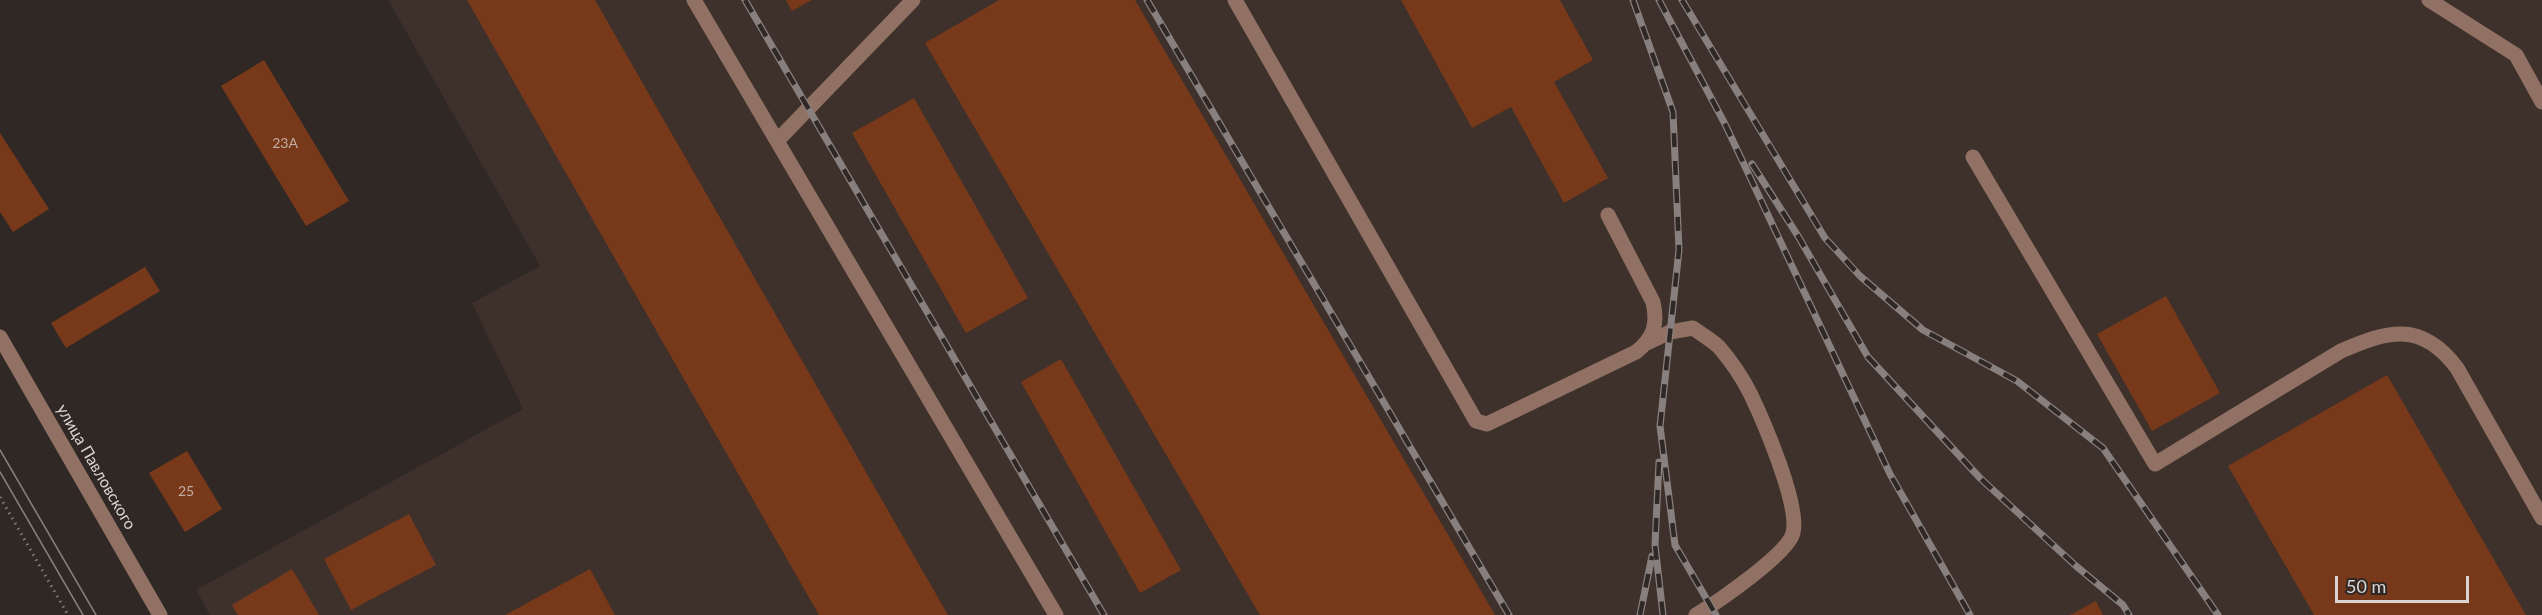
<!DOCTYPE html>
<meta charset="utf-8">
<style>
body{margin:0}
#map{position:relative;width:2542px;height:615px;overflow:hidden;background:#302825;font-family:Lato,sans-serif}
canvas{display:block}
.scale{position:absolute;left:2335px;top:576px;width:134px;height:27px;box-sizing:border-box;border:3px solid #dad5d3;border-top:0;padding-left:8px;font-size:18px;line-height:21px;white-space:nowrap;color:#dad5d3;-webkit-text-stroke:4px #302825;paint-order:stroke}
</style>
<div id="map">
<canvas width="2542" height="615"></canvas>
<div class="scale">50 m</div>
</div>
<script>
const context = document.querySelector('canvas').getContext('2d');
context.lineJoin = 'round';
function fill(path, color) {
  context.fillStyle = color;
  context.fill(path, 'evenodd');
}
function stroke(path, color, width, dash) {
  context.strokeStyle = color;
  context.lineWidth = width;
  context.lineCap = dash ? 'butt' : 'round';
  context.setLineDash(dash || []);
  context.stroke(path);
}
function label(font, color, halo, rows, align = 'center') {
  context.font = font + ' Lato,sans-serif';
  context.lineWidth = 4.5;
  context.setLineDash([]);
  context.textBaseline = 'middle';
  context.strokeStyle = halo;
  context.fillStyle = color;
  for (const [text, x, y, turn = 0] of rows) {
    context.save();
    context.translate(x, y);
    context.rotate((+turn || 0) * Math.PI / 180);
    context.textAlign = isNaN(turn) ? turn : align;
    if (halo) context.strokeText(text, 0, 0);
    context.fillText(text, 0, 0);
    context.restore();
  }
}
fill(new Path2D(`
 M388,0H2542V615H210L196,590L523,409L472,303L540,266Z`), '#3e302a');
fill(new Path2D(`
 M467,0H595L948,615H819Z
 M786,0H812L792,11Z
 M999,0H1135L1495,615H1260L925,43Z
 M1401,0H1560L1593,60L1554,82L1608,178L1564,203L1511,107L1472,128Z
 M264,60L349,201L306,226L221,86Z
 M914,98L1028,298L966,333L852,133Z
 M0,133L49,209L13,232L0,212Z
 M145,267L160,291L66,348L51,323Z
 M2166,296L2220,393L2152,431L2097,334Z
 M1061,359L1181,570L1140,593L1021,382Z
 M2387,375L2526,615H2314L2228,466Z
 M187,451L222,509L185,532L149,473Z
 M409,514L436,565L351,610L324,559Z
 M292,569L319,615H238L232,605Z
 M590,569L615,615H505Z
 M2096,601L2103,615H2070Z`), '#78391a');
stroke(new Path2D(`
 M0,497L68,615`), '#807a77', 3, [1.5, 4.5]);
stroke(new Path2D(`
 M694,0L1056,615
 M1235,0L1476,421L1487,424L1636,352C1654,338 1658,324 1653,302L1608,215
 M2429,0L2516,55L2542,102
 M777,141L913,0
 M1973,157L2155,464L2341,351C2387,331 2421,320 2457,368L2542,518
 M0,337L160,615
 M1647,343L1670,332L1693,328C1701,334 1712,340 1719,347C1730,360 1743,379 1750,393C1763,420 1800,505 1793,533C1788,554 1716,603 1696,615`), '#907164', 15);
stroke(new Path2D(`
 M0,450L96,615
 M0,472L83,615`), '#87807e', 1.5);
const rail = new Path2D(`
 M745,0L1104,615
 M1147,0L1509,615
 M1633,0L1673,112L1679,250L1660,426L1675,545L1716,615
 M1659,0L1725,124L1890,474L1970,615
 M1682,0L1825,238L1860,276L1923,330L2017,381L2103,448L2218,615
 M1752,164L1798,236L1868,357L1980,478L2076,566L2123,605L2129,615
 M1659,462L1655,545L1663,615
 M1640,615L1652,556`);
stroke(rail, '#87807e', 7);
stroke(rail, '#302825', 4.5, [14]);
label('14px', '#c2aea5', null, [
 ["23А",285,143],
 ["25",186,491]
]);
label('16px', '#dad5d3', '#302825', [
 ["улица Павловского",96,467,60]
]);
</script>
